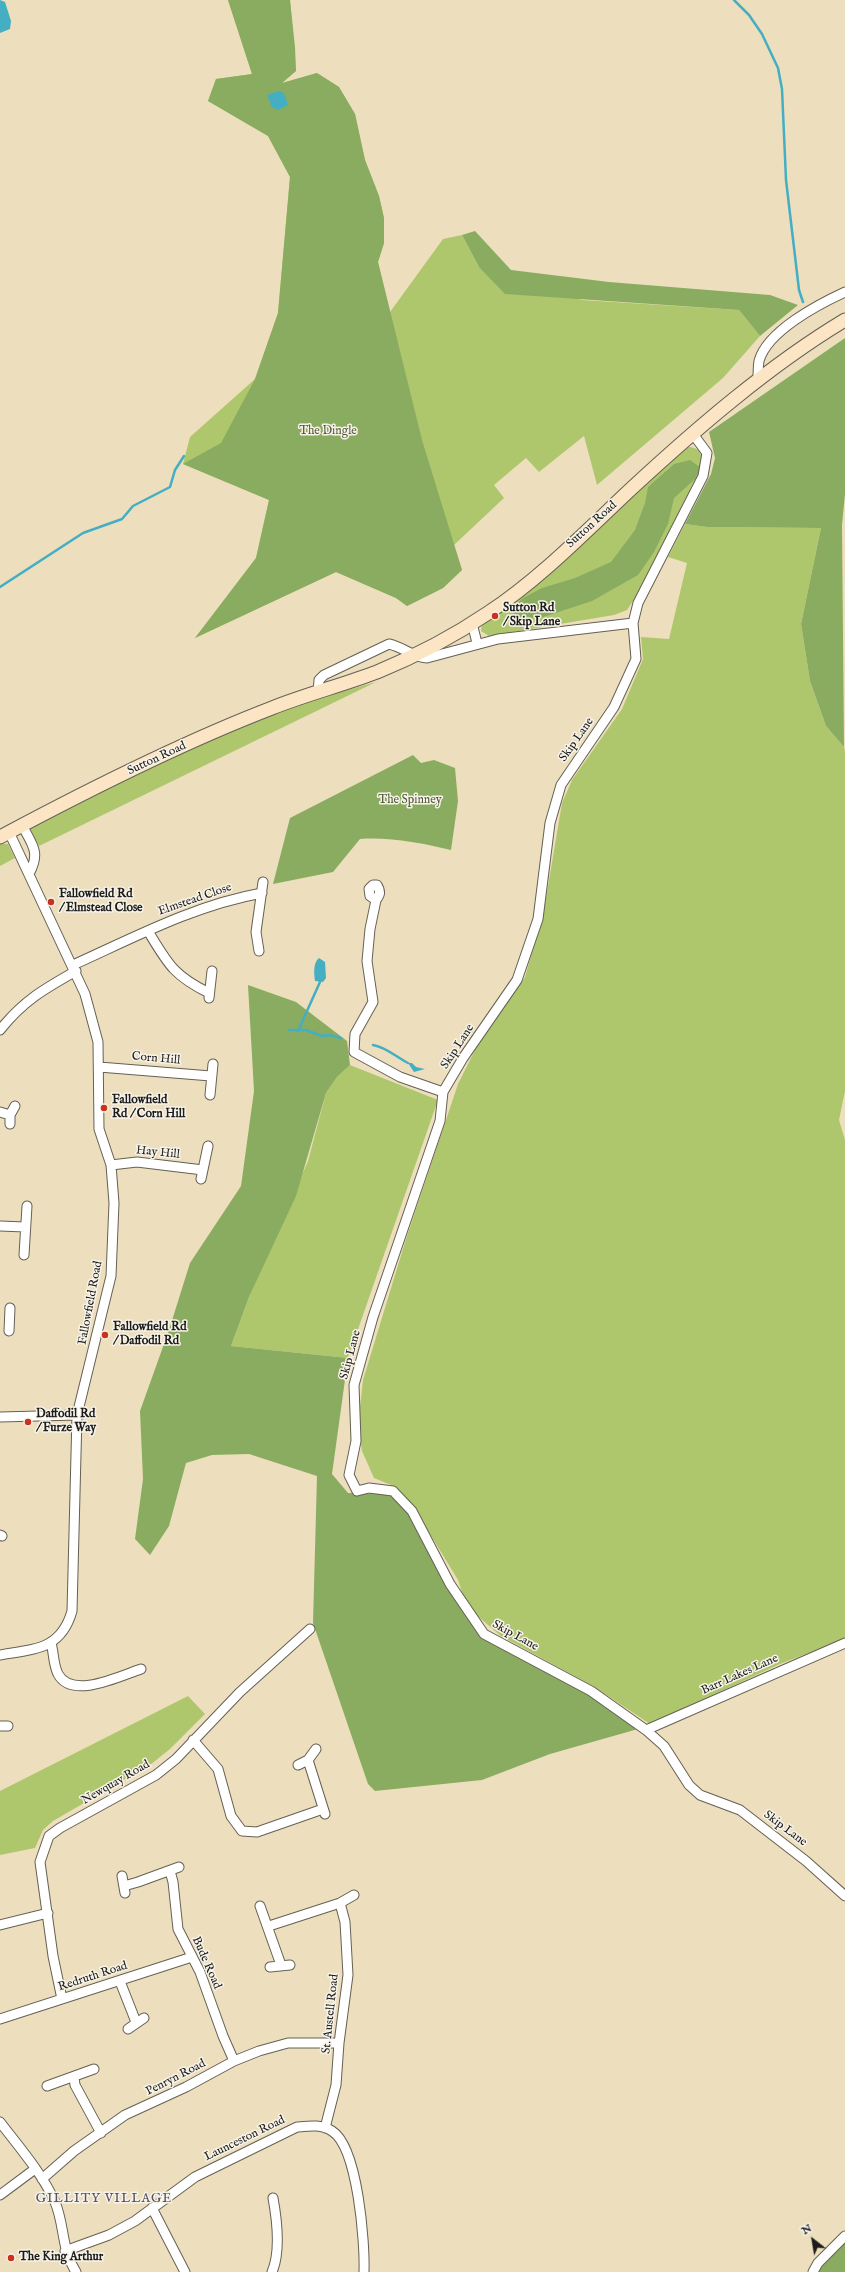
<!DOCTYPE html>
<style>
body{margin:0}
#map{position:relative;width:845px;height:2272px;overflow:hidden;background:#eddfbd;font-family:"IM FELL English",serif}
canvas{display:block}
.north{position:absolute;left:793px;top:2220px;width:40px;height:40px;-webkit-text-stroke:3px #f7f3e8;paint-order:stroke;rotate:329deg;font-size:11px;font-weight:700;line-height:16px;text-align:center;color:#1c1c1c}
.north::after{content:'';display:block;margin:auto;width:14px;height:18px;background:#1c1c1c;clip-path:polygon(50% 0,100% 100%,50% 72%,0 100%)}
</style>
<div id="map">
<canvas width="845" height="2272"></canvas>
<div class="north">N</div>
</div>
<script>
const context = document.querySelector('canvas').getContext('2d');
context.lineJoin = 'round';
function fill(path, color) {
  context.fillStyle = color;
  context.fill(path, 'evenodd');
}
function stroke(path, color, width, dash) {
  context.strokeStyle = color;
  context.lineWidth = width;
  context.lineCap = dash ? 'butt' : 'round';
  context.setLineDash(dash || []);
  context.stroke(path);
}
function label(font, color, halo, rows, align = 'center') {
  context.font = font + ' "IM FELL English",serif';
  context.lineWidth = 3;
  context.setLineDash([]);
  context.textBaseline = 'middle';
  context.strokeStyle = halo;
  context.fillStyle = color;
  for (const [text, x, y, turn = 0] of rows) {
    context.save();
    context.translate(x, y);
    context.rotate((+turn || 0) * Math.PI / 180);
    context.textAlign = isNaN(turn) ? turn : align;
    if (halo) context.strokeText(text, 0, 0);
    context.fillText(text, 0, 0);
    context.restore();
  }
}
fill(new Path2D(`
 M228,0H290L296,71L282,83L317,73L339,87L355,114L365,160L379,196L384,218V243L378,262L390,312L443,239L462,235L479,267L582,300L739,310L760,336L723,378L597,485L584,436L539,472L526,458L494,485L504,498L454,545L462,570L443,588L407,606L396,598L336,572L195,638L256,558L269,500L183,464L190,437L255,379L278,313L290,177L268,136L208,101L216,79L252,74Z
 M690,447C703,449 702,457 701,468L637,595L627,610L614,615L489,636L481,631L482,624L684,448Z
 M685,524L707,527L821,528L801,624L810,681L826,726L844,747L845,752V1091L839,1120L845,1140V1639L780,1664L650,1724L593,1686L501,1636L467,1607L458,1580L416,1511L396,1487L374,1478L362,1451L358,1425L363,1380L406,1239L458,1084L475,1050L525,977L544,910L562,803L572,780L622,709L643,659L641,637L669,639L687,563L668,557Z
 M376,682L39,846L29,826L194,746L274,711Z
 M0,843L8,844L15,858L0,866Z
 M350,1065L438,1100L348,1358L231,1346L249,1297L308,1161L326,1093L337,1077Z
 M188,1696L205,1714L170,1749L150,1765L53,1821L43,1830L35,1848L0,1855V1791Z`), '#aec76d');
fill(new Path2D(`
 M228,0H290L295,47L296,71L282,83L317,73L339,87L355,114L365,160L379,196L384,218V243L378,262L422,440L462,570L443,588L407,606L396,598L336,572L195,638L256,558L269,500L183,464L221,443L255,379L278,313L290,177L268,136L208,101L216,79L252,74Z
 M475,231L511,270L609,282L770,295L798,305L760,336L739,310L505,294L479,267L462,235Z
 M845,338V494L842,525L844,747L826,726L810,681L801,624L821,528L707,527L685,524L711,474L715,458L709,432Z
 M690,460L701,468L695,479L674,498L668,524L654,552L638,575L592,601L540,618H514L513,607L523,598L542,588L575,578L611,562L635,530L645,503L648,487L674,464Z
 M413,755L421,763L434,760L455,768L458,801L451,850C420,843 391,837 360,839L333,872L273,884L290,818Z
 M248,985L296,1002L347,1041L350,1065L337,1077L326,1093L296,1196L249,1297L231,1346L348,1358L332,1474L348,1493L389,1494L409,1513L479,1633L589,1694L638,1729L550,1754L482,1780L375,1791L368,1784L313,1623L317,1476L249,1454L212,1455L186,1463L169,1526L150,1555L135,1539L143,1479L140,1411L169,1330L190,1263L241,1186L254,1091Z
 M845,2242V2272H817Z`), '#8aac60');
fill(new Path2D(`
 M0,0L5,2L11,21L10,29L0,33Z
 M278,91L284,93L288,105L278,110L272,107L267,95Z
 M319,958L325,962L326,978L323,982L315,981C314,973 313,963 319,958Z
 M408,1063H412L416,1067L425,1069L414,1072Z`), '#44aec3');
stroke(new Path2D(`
 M734,0L749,15L762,34L778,68L782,89L786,180L799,290L803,302
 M0,587L83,533L122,519L133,506L170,487L175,470L184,456
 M289,1030H306L322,1036L329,1035L341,1038
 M298,1031L320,982
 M373,1045C386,1047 396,1057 408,1063`), '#44aec3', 2.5);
const street = new Path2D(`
 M758,380C758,374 758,367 759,361C767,331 819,304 845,292
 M693,434L707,453L703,476L638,603L633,623L636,659L614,707L561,785L550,823L538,919L517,980L463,1058L443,1092L440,1121L373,1317L354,1385L356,1441L349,1475L357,1491L369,1488L393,1491L412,1511L450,1584L484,1634L591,1691L646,1730L664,1746L689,1785L700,1795L740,1810L806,1861L845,1896
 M472,623L477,643
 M318,692L319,680L324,675L389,644C403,647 415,658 427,658L498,639L633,623
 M22,825C32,845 41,852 29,874
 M376,900C380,895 381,892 377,885H373L369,889L370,896L376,900L370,929L367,961L373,1002L355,1034L354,1052L400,1077L443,1092
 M148,931C168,964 173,975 209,993
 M259,951L256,932L263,882
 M73,965C135,937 195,905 262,893
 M209,998L212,971
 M0,1030C23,1001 44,989 76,971
 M99,1067L211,1076
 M210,1095L213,1064
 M0,1112L10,1115
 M10,1124V1115L15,1106
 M111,1165L137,1162L203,1170
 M201,1179L208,1146
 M0,1226L25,1227
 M24,1255L27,1206
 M9,1331L10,1308
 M0,1417L77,1415
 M0,1535L2,1536
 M51,1643C54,1653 53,1664 58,1674C72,1700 120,1676 141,1669
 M0,1655C34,1649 61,1650 72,1611L77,1415L111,1276L114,1203L111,1165L99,1129L98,1042L85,994L9,832
 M0,1726H8
 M646,1730L845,1643
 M193,1740L218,1769L231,1816L242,1831L257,1832L323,1809
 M308,1760L325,1814
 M298,1765L308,1760L316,1749
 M170,1871L173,1882L178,1929L200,1972L223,2036L234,2061
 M122,1876L125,1893
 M124,1886L138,1882L179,1867
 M260,1906L281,1965
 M0,1925L48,1913
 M269,1926L340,1903L354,1895
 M270,1967L290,1965
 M122,1980L121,1984L136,2022
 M62,1999L53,1956L40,1862L49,1836L60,1828L156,1775L176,1759L240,1692L310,1629
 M0,2019L192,1957
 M128,2029L144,2018
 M74,2077L75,2085L101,2133
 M47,2086L94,2069
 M0,2122C19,2147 42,2173 55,2202C65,2226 61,2249 76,2272
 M325,2128L336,2085L339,2043L348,1975L345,1922L340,1903
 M42,2179L74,2151L125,2115L186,2087L234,2061L259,2051L288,2043H339
 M0,2195L35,2169
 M152,2208L185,2272
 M65,2251L109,2235L135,2221L195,2177L297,2127C309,2126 321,2124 332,2131C358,2147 365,2243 364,2272
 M272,2272C281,2251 277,2220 273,2198
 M813,2272L818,2263L845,2236`);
const secondary = new Path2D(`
 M0,837C86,791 181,743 272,708C307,694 343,685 377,672C416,656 454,636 488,613C541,578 586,531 632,488C697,428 770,365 845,320`);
stroke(street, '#656054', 11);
stroke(secondary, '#656054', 15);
stroke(street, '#fff', 9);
stroke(secondary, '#fce5c4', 13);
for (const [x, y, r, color] of [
 [495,616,4,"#c8321e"],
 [51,902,4,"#c8321e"],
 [104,1108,4,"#c8321e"],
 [105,1335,4,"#c8321e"],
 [28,1422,4,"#c8321e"],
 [11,2258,4,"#c8321e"]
]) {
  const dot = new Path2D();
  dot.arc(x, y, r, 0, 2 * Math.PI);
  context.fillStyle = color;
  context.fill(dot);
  stroke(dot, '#f7f3e8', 1.5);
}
label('12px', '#4f5838', '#f7f3e8', [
 ["The Dingle",328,432],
 ["The Spinney",410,801]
]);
label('12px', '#1c1c1c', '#f7f3e8', [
 ["Sutton Road",592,525,-42],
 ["Skip Lane",577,740,-55],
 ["Sutton Road",157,759,-25],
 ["Elmstead Close",195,900,-19],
 ["Skip Lane",458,1047,-57],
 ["Corn Hill",156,1059,5],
 ["Hay Hill",158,1153,6],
 ["Fallowfield Road",91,1303,-79],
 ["Skip Lane",351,1355,-75],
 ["Skip Lane",515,1636,29],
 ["Barr Lakes Lane",740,1675,-24],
 ["Newquay Road",116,1783,-30],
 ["Skip Lane",785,1829,37],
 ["Bude Road",206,1963,66],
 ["Redruth Road",93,1977,-18],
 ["St. Austell Road",331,2014,-84],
 ["Penryn Road",176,2078,-27],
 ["Launceston Road",245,2139,-26]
]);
label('bold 12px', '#1c1c1c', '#f7f3e8', [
 ["Sutton Rd",503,609],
 ["/ Skip Lane",503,623],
 ["Fallowfield Rd",59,895],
 ["/ Elmstead Close",59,909],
 ["Fallowfield",112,1101],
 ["Rd / Corn Hill",112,1115],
 ["Fallowfield Rd",113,1328],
 ["/ Daffodil Rd",113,1342],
 ["Daffodil Rd",36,1415],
 ["/ Furze Way",36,1429],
 ["The King Arthur",19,2258]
], 'left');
context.letterSpacing = '1px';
label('13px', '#5a5161', '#f7f3e8', [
 ["GILLITY VILLAGE",104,2199]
]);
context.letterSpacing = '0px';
</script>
